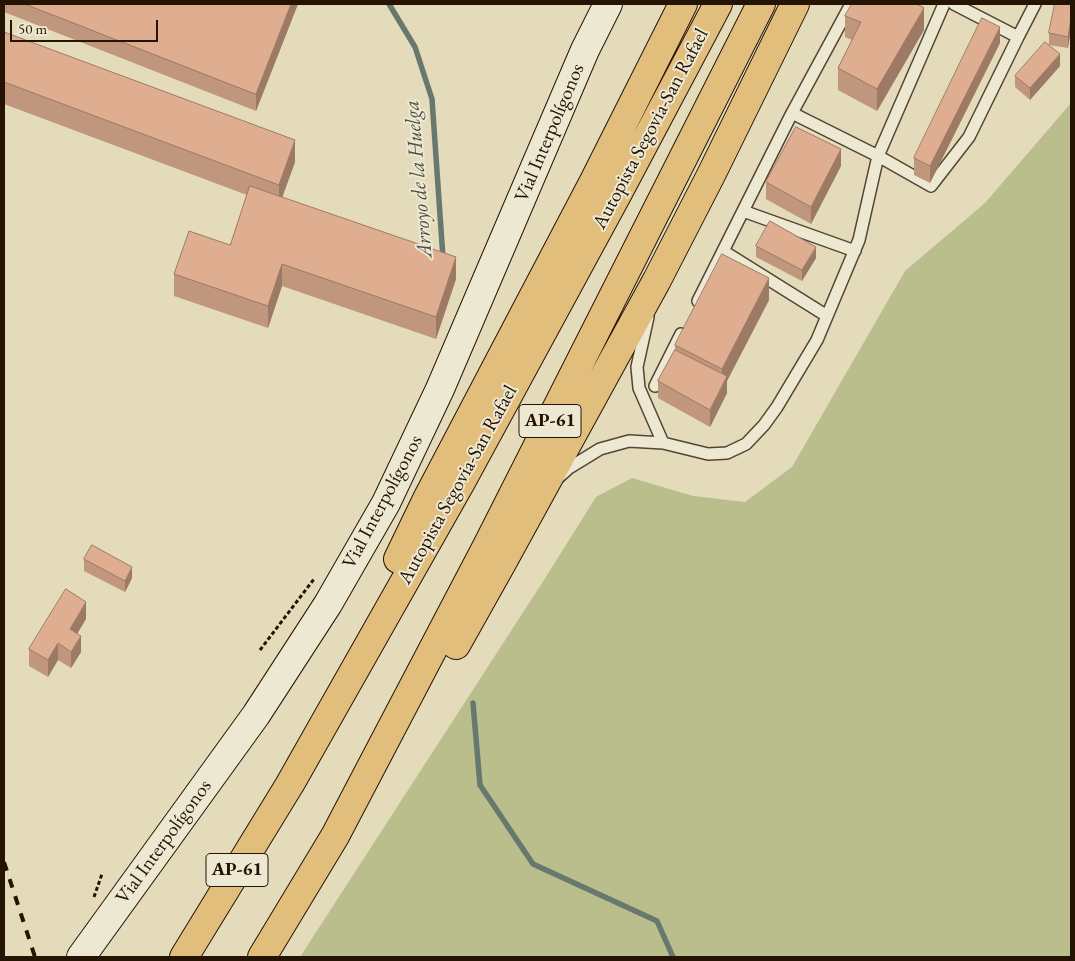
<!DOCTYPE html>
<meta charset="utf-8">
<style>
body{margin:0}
#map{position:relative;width:1075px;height:961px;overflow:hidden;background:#e3dbba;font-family:"EB Garamond",serif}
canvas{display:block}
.frame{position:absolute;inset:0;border:5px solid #251304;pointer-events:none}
.scale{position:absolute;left:10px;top:20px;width:148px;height:22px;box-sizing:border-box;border:2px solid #251304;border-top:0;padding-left:6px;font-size:15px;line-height:18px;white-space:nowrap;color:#251304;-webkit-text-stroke:4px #ede8d2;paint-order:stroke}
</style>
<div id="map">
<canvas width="1075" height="961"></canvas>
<div class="frame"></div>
<div class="scale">50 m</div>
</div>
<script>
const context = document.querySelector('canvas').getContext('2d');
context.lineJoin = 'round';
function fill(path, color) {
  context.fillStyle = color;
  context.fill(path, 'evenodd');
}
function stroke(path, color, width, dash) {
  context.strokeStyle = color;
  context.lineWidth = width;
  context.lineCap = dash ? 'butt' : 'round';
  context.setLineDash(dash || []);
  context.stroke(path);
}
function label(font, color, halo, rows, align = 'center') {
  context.font = font + ' "EB Garamond",serif';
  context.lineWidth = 4;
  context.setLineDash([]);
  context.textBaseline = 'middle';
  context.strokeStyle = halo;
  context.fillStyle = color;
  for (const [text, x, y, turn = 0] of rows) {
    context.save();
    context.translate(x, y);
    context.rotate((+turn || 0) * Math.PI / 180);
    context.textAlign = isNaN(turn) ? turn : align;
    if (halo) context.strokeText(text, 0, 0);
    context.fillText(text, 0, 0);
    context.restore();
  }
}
fill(new Path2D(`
 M1071,103V957H300L544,580L596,497L632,478L693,496L745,502L792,467L905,271L985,203Z`), '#b9be8c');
stroke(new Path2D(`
 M389,4L415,47L432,99L443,258
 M473,703L480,785L533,864L657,921L673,957`), '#69786e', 5.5);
const lane = new Path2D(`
 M1018,37L1035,4
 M792,113L851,4
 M743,211L855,251
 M723,251L827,316
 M698,301L792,113L878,156L944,4
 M648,317L637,367L639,388L663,443
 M655,386L681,334
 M559,477L569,468L600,449L629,441L663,443L708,454L727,453L746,444L764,425L777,407L817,340L859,240L878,156L931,186L969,137L1018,37L954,4`);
const secondary = new Path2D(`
 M81,957L256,715L328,604L386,503L440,389L585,50L608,4`);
const highway = new Path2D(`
 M398,559L427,499L594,181L683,4
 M456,645L502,563L657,280L711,175L795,4
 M184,957L290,784L461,482L619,191L718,4
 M262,957L335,836L487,546L761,4`);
stroke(lane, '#544532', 14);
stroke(secondary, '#251304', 30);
stroke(highway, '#251304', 30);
stroke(new Path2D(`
 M260,650L314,579
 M94,897L102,874`), '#251304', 3, [4, 2.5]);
stroke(lane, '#ede8d2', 11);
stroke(secondary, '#ede8d2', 28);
stroke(highway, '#e2be7d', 28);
stroke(new Path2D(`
 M4,862L35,957`), '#251304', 4, [9, 9]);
fill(new Path2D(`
 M4,4H298L256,111L4,12Z
 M1071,4V29L1068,48L1049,45V33Z
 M845,16L924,30L877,111L838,90V68L852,40L845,37Z
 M4,32L295,162L282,198L456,279L436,339L282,286L268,328L174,296V274L230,245L247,195L4,104Z
 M1000,43L930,183L914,175V158Z
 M1060,66L1030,100L1015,87V76Z
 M841,166L811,224L766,199V182Z
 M756,246L816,258L802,281L756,257Z
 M769,300L727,381V393L710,427L658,398V381L675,350V345Z
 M84,559L132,578L125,592L84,571Z
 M86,619L77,633L81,652L71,668L58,660L48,677L29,666V649Z`), '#c0967c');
fill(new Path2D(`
 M291,4H298L256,111V94Z
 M924,8V30L877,111V89Z
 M1071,18V29L1068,48V37Z
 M1000,27V43L930,183V166Z
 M1060,54V66L1030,100V88Z
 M295,140V162L279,206V185Z
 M841,149V166L811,224V207Z
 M816,247V258L802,281V270Z
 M456,257V279L436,339V317Z
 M282,264V286L268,328V306Z
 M769,278V300L727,381V393L710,427V410L722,387V369Z
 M132,567V578L125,592V581Z
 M86,602V619L70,646V629Z
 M81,636V652L71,668V652Z
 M58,643V660L48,677V660Z`), '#9c7a65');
const building = new Path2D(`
 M25,4H291L256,94Z
 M852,4H917L924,8L877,89L838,68L861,22L845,16Z
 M1055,4H1071V18L1068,37L1049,33Z
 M982,18L1000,27L930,166L914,158Z
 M4,32L295,140L279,185L4,82Z
 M1045,42L1060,54L1030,88L1015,76Z
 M796,127L841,149L811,207L766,182Z
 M250,186L456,257L436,317L282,264L268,306L174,274L189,231L230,245Z
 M770,221L816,247L802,270L756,246Z
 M722,254L769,278L722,369L675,345Z
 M675,350L727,376L710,410L658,381Z
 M92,545L132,567L125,581L84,559Z
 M66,589L86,602L70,629L81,636L71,652L58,643L48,660L29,649Z`);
fill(building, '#dfae90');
stroke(building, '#9c7a65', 1);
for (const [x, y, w] of [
 [550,421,62],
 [237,870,62]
]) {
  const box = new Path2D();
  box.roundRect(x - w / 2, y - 16.5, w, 33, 4);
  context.fillStyle = '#ede8d2';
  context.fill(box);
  stroke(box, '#251304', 1);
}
label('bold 19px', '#251304', null, [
 ["AP-61",550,421],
 ["AP-61",237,870]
]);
label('20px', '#251304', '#ede8d2', [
 ["Autopista Segovia-San Rafael",651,129,-62],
 ["Vial Interpolígonos",550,133,-67],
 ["Autopista Segovia-San Rafael",458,485,-61],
 ["Vial Interpolígonos",383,502,-62],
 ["Vial Interpolígonos",164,842,-54]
]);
label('italic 21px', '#4d4e42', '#ede8d2', [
 ["Arroyo de la Huelga",419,179,-95]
]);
</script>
